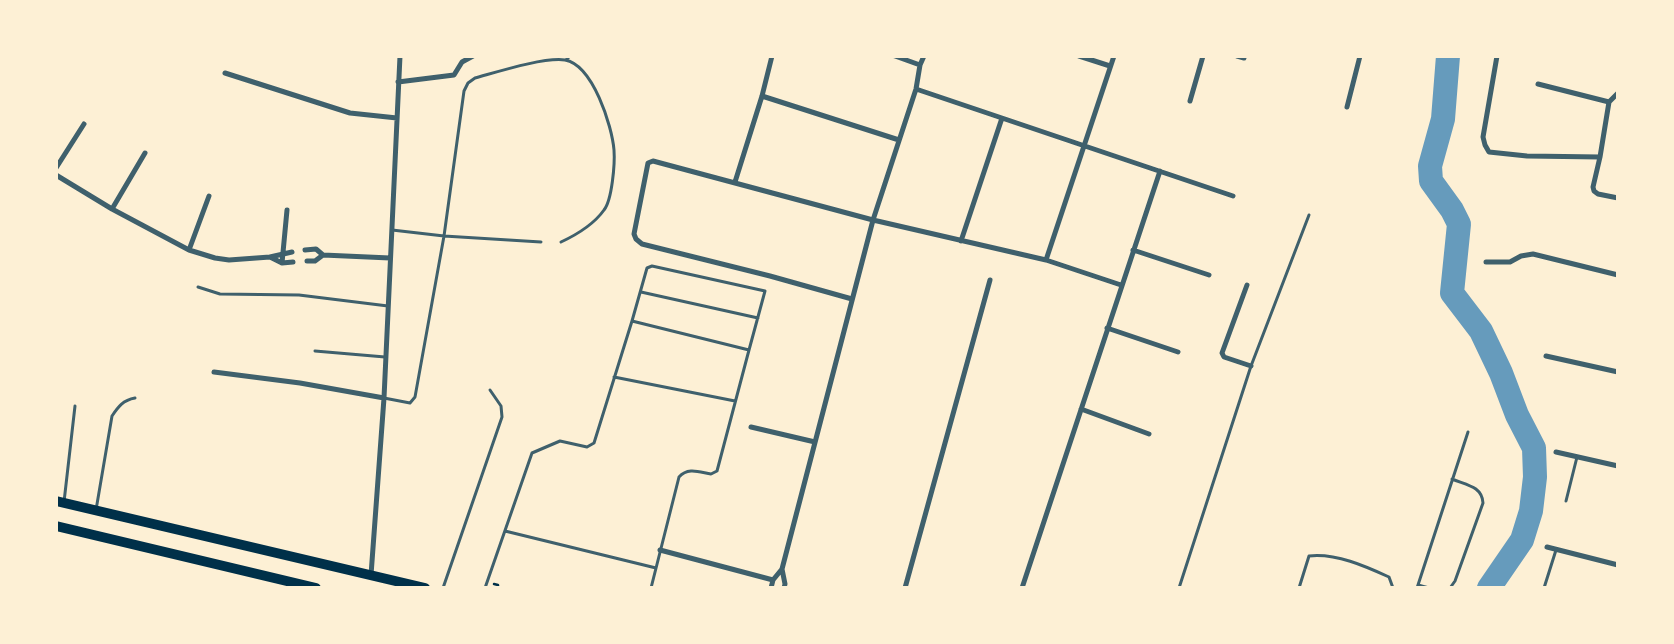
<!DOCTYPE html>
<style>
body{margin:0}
#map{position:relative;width:1674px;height:644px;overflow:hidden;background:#fdf0d5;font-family:Helvetica,sans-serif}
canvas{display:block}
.frame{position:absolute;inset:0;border:58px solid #fdf0d5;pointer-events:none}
</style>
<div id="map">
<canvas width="1674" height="644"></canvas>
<div class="frame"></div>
</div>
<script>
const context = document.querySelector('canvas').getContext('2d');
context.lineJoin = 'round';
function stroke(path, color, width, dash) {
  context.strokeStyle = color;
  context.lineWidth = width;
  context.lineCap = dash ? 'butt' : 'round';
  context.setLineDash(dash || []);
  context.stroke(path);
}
stroke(new Path2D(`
 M1448,56L1443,119L1430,166L1431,181L1452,210L1459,224L1452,293L1481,331L1501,373L1517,415L1534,448L1535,477L1531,511L1522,540L1489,588`), '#669bbc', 24);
stroke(new Path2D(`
 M494,584L498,585V588`), '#003049', 2.5);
stroke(new Path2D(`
 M566,60L570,56
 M392,230L444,236L541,242
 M198,287L220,294L299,295L388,306
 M641,292L758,318
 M632,321L647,268L652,266L765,291L749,350
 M315,351L385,357
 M614,377L735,401
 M384,398L410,403L415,397L444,236L464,91L468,83L475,78C497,72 544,57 565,60C593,65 612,126 614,150C615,164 612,200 604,210C594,224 576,235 561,242
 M1566,501L1577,457
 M64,502L75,406
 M96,510L112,416C118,407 123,400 135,398
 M505,531L656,568
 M1418,585L1429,588
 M443,588L502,417L501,406L490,390
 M485,588L532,453L560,441L587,447L594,443L632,321L749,350L717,471L711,474C699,472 688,467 679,477L651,588
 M1179,588L1251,366L1309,215
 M1299,588L1309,556C1336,553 1365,566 1389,577L1393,588
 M1417,588L1468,432
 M1450,588L1455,581L1483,503C1482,486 1466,485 1452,479
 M1544,588L1556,550`), '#3f606c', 3);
stroke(new Path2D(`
 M895,56L920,65
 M1079,56L1110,66
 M1237,56L1244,58
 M1497,56L1483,137L1485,145L1489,152L1527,156L1600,157
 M225,73L350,113L397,118
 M398,82L454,75L462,62L473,56
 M1538,84L1609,102
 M916,89L1233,196
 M1618,93L1609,102L1600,157L1593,187L1594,191L1598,194L1618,198
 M762,96L899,140
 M1190,101L1203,56
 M1347,107L1360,56
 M56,168L84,124
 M56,175L112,209L189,250L215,258L229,260L270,257
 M735,182L762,96L772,56
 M112,209L145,153
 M961,241L1002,118
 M189,250L209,196
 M305,250L316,249L323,255L315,261H307
 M1133,250L1209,275
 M292,252L270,257L282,263L293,262
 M323,255L390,258
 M1046,260L1114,56
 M1486,262H1510L1521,256L1533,254L1618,275
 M282,263L287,210
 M1247,285L1222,353L1224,357L1251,366
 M852,299L770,276L642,244L636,239L634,234L648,163L653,161L873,220L1046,260L1121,285
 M1107,328L1178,352
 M1546,356L1618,372
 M214,372L300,383L384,398
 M1081,409L1149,434
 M751,427L815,442
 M1556,452L1618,466
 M1547,547L1618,565
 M660,550L773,580
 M782,569L785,584L784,588
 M371,575L384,398L400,56
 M771,588L773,580L782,569L873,220L916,89L920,65L924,56
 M905,588L990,280
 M1022,588L1160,171`), '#3f606c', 5);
stroke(new Path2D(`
 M56,501L425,588
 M56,526L316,588`), '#003049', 10);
</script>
